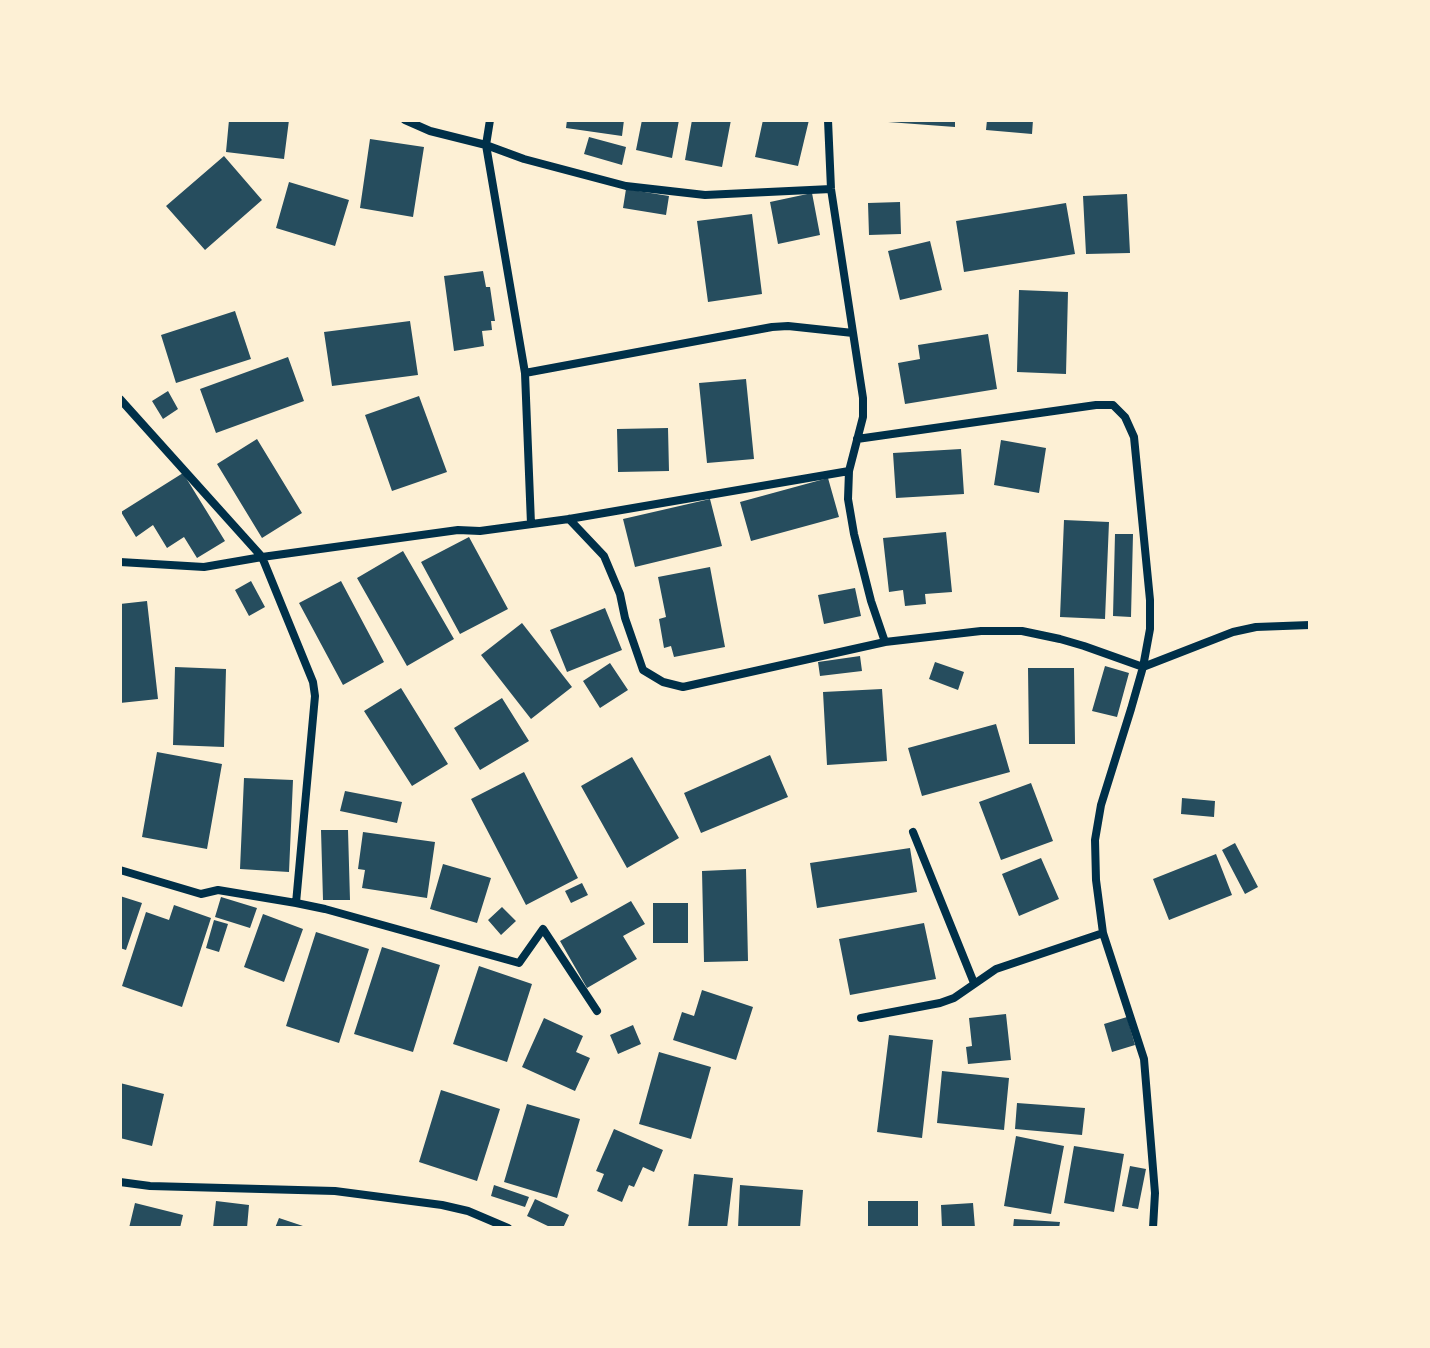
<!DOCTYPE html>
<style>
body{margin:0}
#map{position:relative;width:1430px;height:1348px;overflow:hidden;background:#fdf0d5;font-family:Montserrat,sans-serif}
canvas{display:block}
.frame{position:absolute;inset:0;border:122px solid #fdf0d5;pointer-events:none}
</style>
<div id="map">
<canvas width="1430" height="1348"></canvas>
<div class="frame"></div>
</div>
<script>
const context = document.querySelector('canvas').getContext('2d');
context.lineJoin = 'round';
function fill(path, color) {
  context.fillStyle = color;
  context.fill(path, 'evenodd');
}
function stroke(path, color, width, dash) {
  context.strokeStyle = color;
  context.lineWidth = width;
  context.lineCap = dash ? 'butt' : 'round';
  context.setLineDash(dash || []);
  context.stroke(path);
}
fill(new Path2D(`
 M229,120H289L284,159L226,152Z
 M567,120H624L622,136L566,128Z
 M642,120H679L672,158L636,150Z
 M692,120H731L722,167L685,160Z
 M763,120H809L798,166L755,157Z
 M889,120H955V127L888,122Z
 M987,120H1033L1032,134L986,130Z
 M589,137L626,147L622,165L584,154Z
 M370,139L424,147L413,217L360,208Z
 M224,156L262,200L205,250L166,206Z
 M289,182L349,200L335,246L276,228Z
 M626,189L669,196L666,215L623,208Z
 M812,193L820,235L778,244L770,202Z
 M1127,194L1130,253L1086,254L1083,196Z
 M900,202L901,234L869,235L868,203Z
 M1066,203L1075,254L964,272L956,221Z
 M752,214L762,294L708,302L697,221Z
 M930,241L942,290L900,300L888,251Z
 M483,271L486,287H490L495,321H491L492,330L482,331L484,346L454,351L444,276Z
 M1019,290L1068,292L1066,374L1017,372Z
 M235,311L251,359L176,383L161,335Z
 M410,321L418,375L332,386L324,332Z
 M988,334L997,389L905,404L898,363L920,359L918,345Z
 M288,357L304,401L216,433L200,389Z
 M746,379L754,459L707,463L699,383Z
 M168,391L178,409L163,419L152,401Z
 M419,396L447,472L392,491L365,415Z
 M668,428L669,471L618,472L617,429Z
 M257,439L302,513L262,538L217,464Z
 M1001,440L1046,448L1039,493L994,485Z
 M961,449L964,494L896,498L893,453Z
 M183,473L225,541L197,558L184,537L167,548L153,525L136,537L121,512Z
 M828,478L839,517L751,541L740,502Z
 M710,499L722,546L635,567L623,519Z
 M1064,520L1109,522L1105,619L1060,617Z
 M946,532L952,592L925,594L926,604L905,606L903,590L889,592L883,538Z
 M1115,534H1133L1131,617L1113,616Z
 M469,537L508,609L460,634L421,562Z
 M403,551L454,639L407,666L357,578Z
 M710,567L725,647L674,657L671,646L664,648L659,619L666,617L658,577Z
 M251,581L265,607L249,616L235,590Z
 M341,581L384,662L343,685L299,603Z
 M855,588L861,616L824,624L818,595Z
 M147,601L158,699L120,703V604Z
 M605,608L622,650L567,672L550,630Z
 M522,623L572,687L531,719L481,655Z
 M860,656L862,671L820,676L818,662Z
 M935,662L964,672L958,690L929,679Z
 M610,663L628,690L600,708L583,681Z
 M1105,666L1129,673L1117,717L1092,711Z
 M175,667L226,669L224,747L173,745Z
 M1028,668H1074L1075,744H1029Z
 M401,688L448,764L412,786L364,711Z
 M882,689L887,761L827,765L823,692Z
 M502,698L529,741L480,770L454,728Z
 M996,724L1010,772L922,796L908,748Z
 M157,752L222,764L207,849L142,837Z
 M770,755L788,797L701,833L684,793Z
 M632,757L679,838L627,868L581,786Z
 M524,772L578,878L526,905L471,799Z
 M244,778L293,780L289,872L240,869Z
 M1031,783L1053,841L1001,860L979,802Z
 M345,791L402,802L397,823L340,811Z
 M1182,798L1215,801L1214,817L1181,814Z
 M321,830H348L350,900H323Z
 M363,832L435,842L427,898L362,888L365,870L358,869Z
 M1235,843L1258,887L1245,894L1222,850Z
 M910,848L917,892L817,908L810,863Z
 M1216,854L1232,895L1169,920L1153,879Z
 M1041,858L1059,899L1019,916L1002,874Z
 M443,864L491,878L477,923L430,909Z
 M746,869L748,961L704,962L702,871Z
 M582,883L588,895L571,903L565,891Z
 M120,896L142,903L126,950L120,948Z
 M221,897L257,908L250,928L215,917Z
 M631,901L645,924L623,936L637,959L587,988L560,941Z
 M653,903H688V943H653Z
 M174,905L211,918L182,1007L122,986L146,912L169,920Z
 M502,907L516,921L501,935L488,920Z
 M263,914L303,929L284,982L244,967Z
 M214,920L228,924L219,952L206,948Z
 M924,923L936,979L850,995L839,939Z
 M316,932L369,949L339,1043L286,1026Z
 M382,947L440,965L413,1052L354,1034Z
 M479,966L532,984L507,1062L453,1044Z
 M702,990L753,1007L736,1060L673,1040L682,1012L694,1016Z
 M1006,1014L1011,1060L968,1064L966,1047L972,1046L969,1018Z
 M1127,1017L1135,1045L1112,1052L1104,1024Z
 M544,1018L583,1036L576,1052L590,1058L575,1091L522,1067Z
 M633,1025L641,1044L618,1054L610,1035Z
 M889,1035L933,1040L922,1138L877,1132Z
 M659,1052L711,1067L691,1139L639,1124Z
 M942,1071L1009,1078L1004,1130L937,1123Z
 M120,1083L164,1094L152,1146L120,1138Z
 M441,1090L500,1109L477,1181L419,1162Z
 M1017,1103L1085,1108L1082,1135L1015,1129Z
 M527,1104L580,1119L557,1198L504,1182Z
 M614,1129L663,1150L654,1172L643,1167L634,1187L629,1185L622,1202L597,1191L604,1174L596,1171Z
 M1016,1136L1064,1146L1051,1214L1004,1206Z
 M1074,1146L1124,1154L1114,1212L1064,1203Z
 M1130,1166L1146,1169L1138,1209L1122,1206Z
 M694,1174L733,1178L727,1228H688Z
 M494,1185L529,1197L525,1207L491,1196Z
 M740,1185L803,1190L800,1228H738Z
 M535,1199L569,1215L563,1228H552L527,1216Z
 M216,1201L249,1205L247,1228H213Z
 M868,1201H918V1228H868Z
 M135,1203L183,1215L180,1228H129Z
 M973,1203L975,1228H942L941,1205Z
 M279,1218L306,1227V1228H275Z
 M1014,1219L1060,1222L1059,1228H1013Z`), '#264d5e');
stroke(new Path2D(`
 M405,120L430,131L486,145L524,159L626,186L705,195L831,189
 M490,120L486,145L525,373
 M828,120L831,189L863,398V417L849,471L848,499L854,534L871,601L885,642
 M120,399L262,557L313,682L315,696L296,903
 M857,439L1096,405H1113L1125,417L1134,437L1150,600V629L1143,667L1131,709L1101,805L1095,840L1096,880L1103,933L1144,1059L1155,1193L1153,1228
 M569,519L604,556L620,594L625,618L643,670L663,682L683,687L885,642L981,631H1022L1060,639L1084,646L1143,667L1233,632L1256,627L1310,625
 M531,524L525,373L772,327L788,326L853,333
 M120,562L204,567L262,557L458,530L480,531L569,519L849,471
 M913,832L974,983
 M120,870L201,894L218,890L296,903L325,909L519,963L543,929L597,1011
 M861,1018L940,1003L954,998L996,969L1103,933
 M120,1182L150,1186L335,1191L442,1205L468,1211L508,1228`), '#003049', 8);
</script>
